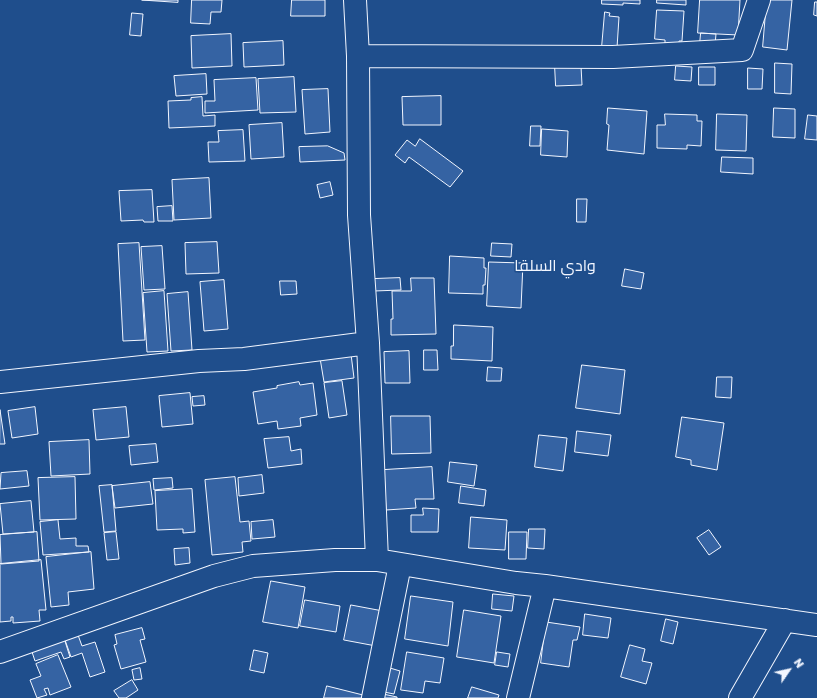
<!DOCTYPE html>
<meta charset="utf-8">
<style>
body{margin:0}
#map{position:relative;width:817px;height:698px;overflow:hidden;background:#1f4e8c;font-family:"Golos Text",sans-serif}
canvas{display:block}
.north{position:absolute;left:769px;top:650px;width:40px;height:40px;-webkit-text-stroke:3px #1f4e8c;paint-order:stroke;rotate:56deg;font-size:11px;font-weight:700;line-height:16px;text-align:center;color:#f2f6ff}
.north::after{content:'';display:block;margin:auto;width:14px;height:18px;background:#f2f6ff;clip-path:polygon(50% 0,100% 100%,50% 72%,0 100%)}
</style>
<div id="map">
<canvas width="817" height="698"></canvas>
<div class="north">N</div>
</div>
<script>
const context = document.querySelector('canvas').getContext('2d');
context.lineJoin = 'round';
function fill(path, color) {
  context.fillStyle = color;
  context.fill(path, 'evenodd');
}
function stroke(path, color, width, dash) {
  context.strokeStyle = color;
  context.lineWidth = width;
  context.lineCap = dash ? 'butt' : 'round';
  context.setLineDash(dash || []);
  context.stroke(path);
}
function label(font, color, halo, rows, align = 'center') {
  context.font = font + ' "Golos Text",Cairo,sans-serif';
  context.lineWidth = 3;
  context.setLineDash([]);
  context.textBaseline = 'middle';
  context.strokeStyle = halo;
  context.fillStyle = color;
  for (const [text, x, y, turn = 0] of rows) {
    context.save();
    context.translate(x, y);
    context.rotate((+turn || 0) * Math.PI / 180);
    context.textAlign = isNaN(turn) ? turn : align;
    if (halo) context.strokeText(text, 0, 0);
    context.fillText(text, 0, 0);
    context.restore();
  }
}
const building = new Path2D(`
 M142,0H178V2Z
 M192,0H222L221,12H211L210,24L191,23Z
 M292,0H325V16H291Z
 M602,0H640V4L623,3V5L602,4Z
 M657,0H686V5L657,3Z
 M700,0H740L738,35L698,33Z
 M767,0H792L787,50L763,47Z
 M815,2H817V16L814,15Z
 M657,10L684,11L682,41H679V46L665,45V40L655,39Z
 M605,12L610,13L609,16L619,17L617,48L602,47Z
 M132,13L143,14L141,36L130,35Z
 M701,33L716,34L715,45L700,44Z
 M231,34L232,66L192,68L191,36Z
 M283,41L284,65L244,67L243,43Z
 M775,63L792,64L791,94L775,93Z
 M555,66H581L582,85L556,86Z
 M676,66L692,67L691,81L675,80Z
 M699,67H715V85H699Z
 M748,68L763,69L762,89H748Z
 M206,74L207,94L176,96L174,76Z
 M294,77L296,112L260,113L258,79Z
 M256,78L258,110L205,113V101H215L214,80Z
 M328,89L330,132L305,134L302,90Z
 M441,96V125H403L402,97Z
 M202,97L203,116L215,115V126L169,128L168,101L191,100V98Z
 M608,108L647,111L644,154L607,150L609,125L607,124Z
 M774,108L795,109V138L773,137Z
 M665,114L697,115V121H702L701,146L687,145V149L657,148V125H665Z
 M717,114L747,115L746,151L716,150Z
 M808,115L817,116V140L805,139Z
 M282,123L284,157L251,159L249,125Z
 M531,126H541L540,146H530Z
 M542,129L568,131L567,157L541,155Z
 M243,130L245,161L209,162L208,142H219L218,131Z
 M420,139L463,171L450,187L409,157L405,163L395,155L407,140L415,146Z
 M328,146L344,153L345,160L300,162L299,147Z
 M722,157L753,158V174L721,172Z
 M209,178L211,218L174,220L172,180Z
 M330,182L333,195L320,198L317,185Z
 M152,190L154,222H144L143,220L121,221L119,191Z
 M577,199H587L586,222H577Z
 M172,206L173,221H158L157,207Z
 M217,242L219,273L186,274L185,243Z
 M139,243L145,340L123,341L118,244Z
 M492,243L512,244L511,257L491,256Z
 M162,246L165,289L144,290L141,247Z
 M450,256L484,258V268H486L485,285H483V294L449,293Z
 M489,262L523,263L521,308L487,306Z
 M625,269L644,273L641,289L622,286Z
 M400,278L401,290L374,291L373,279Z
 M411,278H434L436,334L391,335V319H393L392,291H411Z
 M224,280L228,329L204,331L200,282Z
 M280,281H296L297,294L281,295Z
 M164,291L168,351L147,352L143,293Z
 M188,292L192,350L171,351L167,294Z
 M454,325L493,327L492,361L451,359V346H453Z
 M424,350H437L438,370H424Z
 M409,351L410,383H385L384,352Z
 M351,354L354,378L324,382L320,358Z
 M582,365L625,370L620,414L576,408Z
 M488,367L502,368L501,381H487Z
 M717,377H732L731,398L716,397Z
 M342,381L347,415L329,418L324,383Z
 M299,382L300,385L313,383L317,415L300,418L301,426L278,429L277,421L258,424L253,392L277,388V386Z
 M190,393L193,424L162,427L159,396Z
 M204,396L205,405L193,406L192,397Z
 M35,407L38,434L12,438L8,411Z
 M126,407L129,437L96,440L93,410Z
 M0,410L5,444H0Z
 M391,416H430L431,453L392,454Z
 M682,417L724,423L717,470L691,465V460L676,457Z
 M577,431L611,435L608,456L575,452Z
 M539,435L567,438L563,471L535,467Z
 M289,437L291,451L301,449L302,464L268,468L264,439Z
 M89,440L90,474L51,476L49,442Z
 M156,444L158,462L131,465L129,446Z
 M450,462L477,465L474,486L448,482Z
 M432,467L434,499H415L416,508L386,510L384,470Z
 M27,471L29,486L0,489L1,473Z
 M262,475L264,493L239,496L238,478Z
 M75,477L76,519L40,520L38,478Z
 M235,477L240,522L249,521L251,541L242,542L243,552L212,555L205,480Z
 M172,478L173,488L154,490L153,479Z
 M150,482L153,504L115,508L112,486Z
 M112,485L116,531L104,532L99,486Z
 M461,486L486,490L484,506L459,503Z
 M192,489L195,532L183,533V529L157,530L155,491Z
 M31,501L34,532L3,534L0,504Z
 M423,508L439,509L438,532H411V515H423Z
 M471,517L507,520L505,550L469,548Z
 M58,520L60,539L76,538V546H88L89,552L43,555L40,522Z
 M273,520L275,537L252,539L251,522Z
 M529,529H545L544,549L528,548Z
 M709,530L721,547L709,555L697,538Z
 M37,532L39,561L1,564L0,535Z
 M116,532L119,559L107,560L104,533Z
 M509,532H527L526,559H509Z
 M189,548L190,563L175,565L174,549Z
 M91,552L94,589L68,592L69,605L51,607L46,557Z
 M41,560L46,610H39L40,621L13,623V617H11V621L0,622V564Z
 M271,581L305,587L298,628L263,622Z
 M493,594L514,596L512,611L492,609Z
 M411,596L453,602L448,646L405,639Z
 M305,600L340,606L336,632L300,626Z
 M351,605L383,611L376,646L344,640Z
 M464,610L501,616L494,663L457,657Z
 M585,614L611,618L608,638L583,635Z
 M666,619L678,622L673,644L661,641Z
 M546,622L580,627L577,640H573L569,667L541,663Z
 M142,628L145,639L140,640L146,662L121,669L114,645L117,644L115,635Z
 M78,635L82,646L95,642L105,672L90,677L82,653L71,657L65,640Z
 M64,638L70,657L64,659L61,652L35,661L31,649Z
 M630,645L645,649L642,661L652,663L646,684L621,677Z
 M254,650L268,653L264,673L250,670Z
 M407,652L444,658L440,683L425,681L423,693L401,690Z
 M497,652L510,654L508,667L495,665Z
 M58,655L71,687L50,695L48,688L44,689L47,695L37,698L30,680L41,676L36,664Z
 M140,668L142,679L134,680L132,670Z
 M390,668L400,671L394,694L384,692Z
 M132,680L138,690L126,698H119L114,691Z
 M327,686L363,695L362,698H324Z
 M472,687L499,695L498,698H468Z
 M383,694L397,697V698H382Z`);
fill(building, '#3563a3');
stroke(building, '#f2f6ff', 1);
const minor = new Path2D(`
 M355,0L358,56L359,215L368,343L377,560
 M358,56L613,57L742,50L759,0
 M0,382L199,361L244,359L368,343
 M0,652L214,576L253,566L335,560H377L516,583L545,586L817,625
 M373,698L400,565
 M518,698L545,586
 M740,698L785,620`);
stroke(minor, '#f2f6ff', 24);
stroke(minor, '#1f4e8c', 22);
label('16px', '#f2f6ff', '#1f4e8c', [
 ["وادي السلقا",555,266]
]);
</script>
